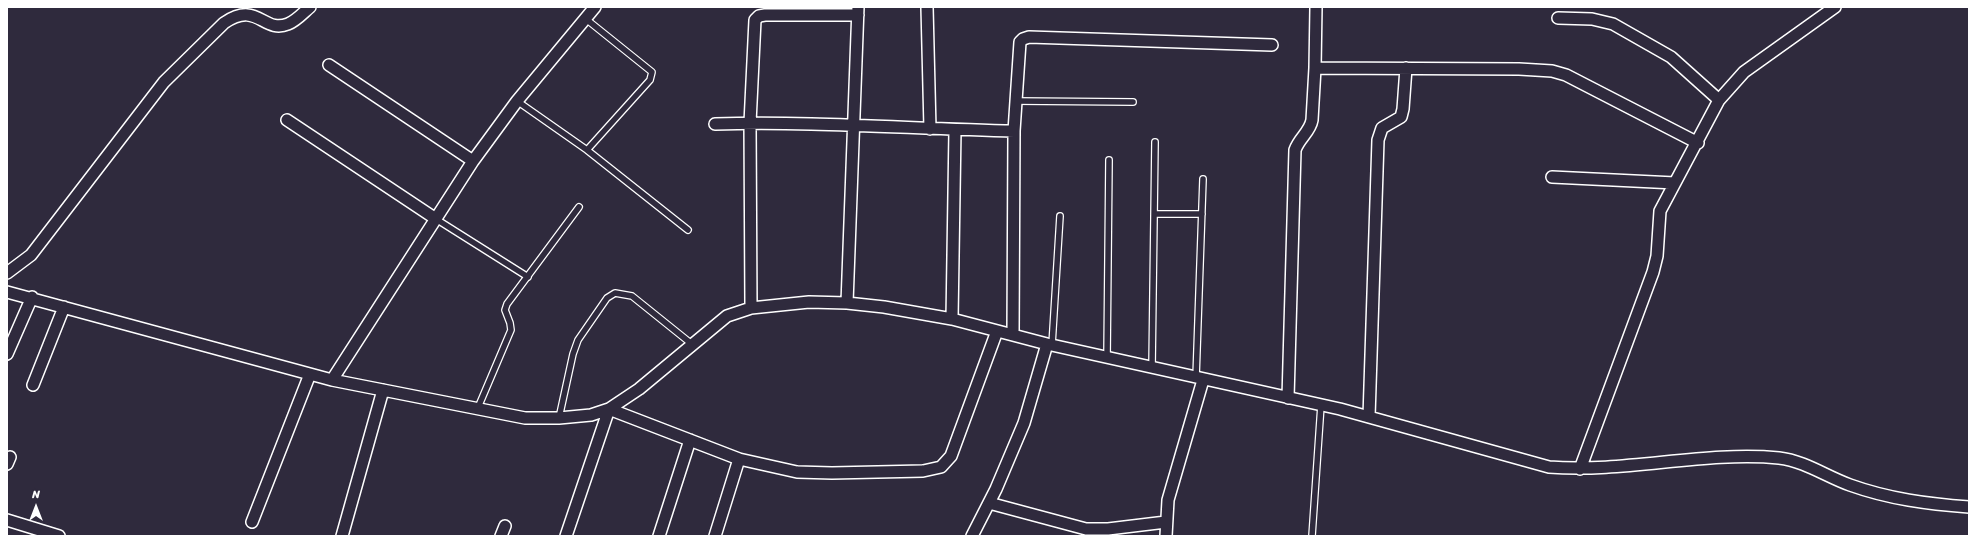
<!DOCTYPE html>
<style>
body{margin:0}
#map{position:relative;width:1976px;height:543px;overflow:hidden;background:#2f2a3d;font-family:Sriracha,sans-serif}
canvas{display:block}
.frame{position:absolute;inset:0;border:8px solid #fff;pointer-events:none}
.north{position:absolute;left:16px;top:487px;width:40px;height:40px;-webkit-text-stroke:3px #2f2a3d;paint-order:stroke;rotate:0deg;font-size:11px;font-weight:700;line-height:16px;text-align:center;color:#fff}
.north::after{content:'';display:block;margin:auto;width:14px;height:18px;background:#fff;clip-path:polygon(50% 0,100% 100%,50% 72%,0 100%)}
</style>
<div id="map">
<canvas width="1976" height="543"></canvas>
<div class="frame"></div>
<div class="north">N</div>
</div>
<script>
const context = document.querySelector('canvas').getContext('2d');
context.lineJoin = 'round';
function stroke(path, color, width, dash) {
  context.strokeStyle = color;
  context.lineWidth = width;
  context.lineCap = dash ? 'butt' : 'round';
  context.setLineDash(dash || []);
  context.stroke(path);
}
const service = new Path2D(`
 M586,19L652,72L650,80L587,150
 M517,101L587,150L688,230
 M1015,101L1133,102
 M1154,214H1202
 M436,219L528,277
 M1052,345L1060,216
 M1107,358L1109,160
 M1152,368L1155,142
 M1196,378L1203,179
 M477,410L511,330L510,323L505,310L507,304L579,207
 M559,418L573,354L578,340L607,298L615,293L632,296L693,345
 M1312,536L1321,405`);
const minor = new Path2D(`
 M927,7L930,129
 M1558,18L1592,19L1613,24L1671,57L1719,100
 M329,65L473,161
 M1315,68L1519,69L1552,71L1566,75L1698,143
 M287,120L436,219
 M715,124C814,121 914,129 1014,131
 M1552,177L1675,183
 M7,273L31,255L164,82L224,23C258,0 263,34 288,24C296,21 303,13 310,7
 M7,292L332,380L525,418H559L591,415L609,409L639,389L727,316L751,308L809,302L847,303L884,307L952,319L1047,344L1340,409L1549,467C1626,473 1703,451 1779,458C1805,461 1827,477 1850,485C1889,499 1928,504 1969,507
 M847,303L858,7
 M751,308L750,123L755,20L759,16L765,15H858
 M952,319L955,130
 M1013,335L1014,131L1020,42L1023,39L1029,37L1272,45
 M7,354L32,297
 M332,380L473,161L517,101L595,7
 M33,385L64,307
 M1288,398L1295,150C1299,138 1310,132 1312,120L1315,68L1316,7
 M1369,417L1378,140L1382,128L1401,117L1403,109L1406,68
 M7,464L10,457
 M1580,469L1653,272L1657,256L1660,211L1719,100L1744,72L1835,7
 M989,503L1086,529H1108L1166,522
 M7,520L59,536
 M252,522L310,374
 M342,536L383,390
 M501,536L505,526
 M566,536L609,409L739,459L797,472L832,473L923,471L941,467L951,456L997,331
 M659,536L690,440
 M715,536L739,459
 M972,536L996,489L1024,423L1047,344
 M1166,536L1168,500L1203,380`);
stroke(service, '#fff', 8);
stroke(minor, '#fff', 14);
stroke(service, '#2f2a3d', 5.5);
stroke(minor, '#2f2a3d', 11);
</script>
